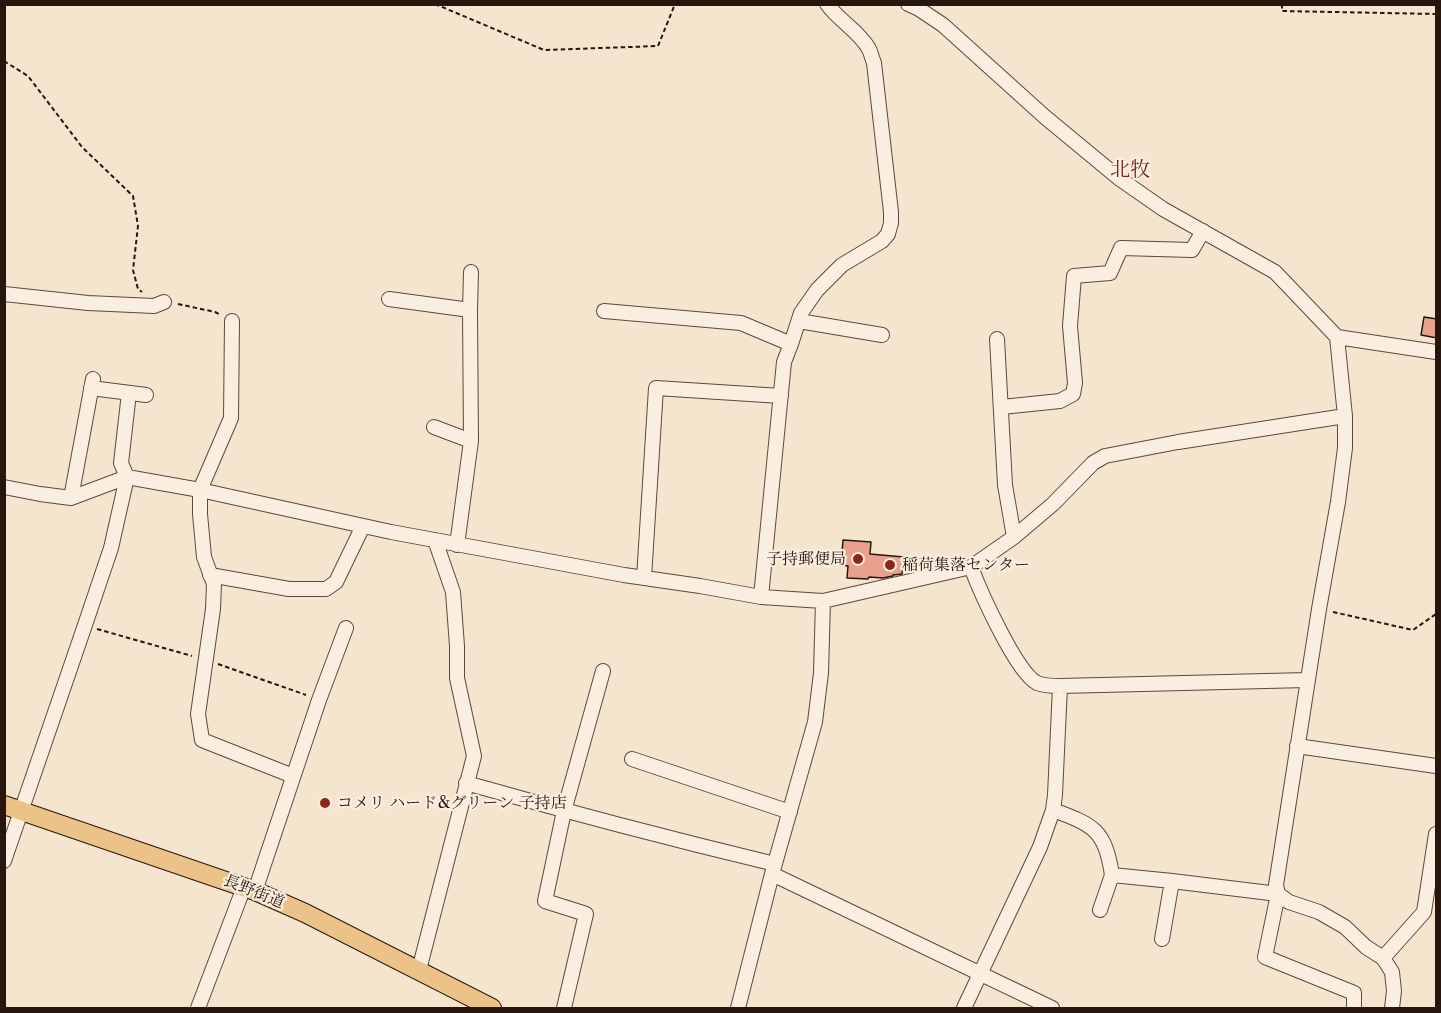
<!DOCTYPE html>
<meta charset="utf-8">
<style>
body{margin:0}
#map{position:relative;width:1441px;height:1013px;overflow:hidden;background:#f6e5ce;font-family:"Libre Caslon Text",serif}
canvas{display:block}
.frame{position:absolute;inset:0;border:6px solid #27150e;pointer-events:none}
</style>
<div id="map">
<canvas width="1441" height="1013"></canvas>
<div class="frame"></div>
</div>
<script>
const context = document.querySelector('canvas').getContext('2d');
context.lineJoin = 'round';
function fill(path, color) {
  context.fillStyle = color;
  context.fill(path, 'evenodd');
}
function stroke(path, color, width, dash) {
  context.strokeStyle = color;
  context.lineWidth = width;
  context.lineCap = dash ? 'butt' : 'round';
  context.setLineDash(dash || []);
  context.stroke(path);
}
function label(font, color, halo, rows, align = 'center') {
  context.font = font + ' "Libre Caslon Text","Noto Serif JP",serif';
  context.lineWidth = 4.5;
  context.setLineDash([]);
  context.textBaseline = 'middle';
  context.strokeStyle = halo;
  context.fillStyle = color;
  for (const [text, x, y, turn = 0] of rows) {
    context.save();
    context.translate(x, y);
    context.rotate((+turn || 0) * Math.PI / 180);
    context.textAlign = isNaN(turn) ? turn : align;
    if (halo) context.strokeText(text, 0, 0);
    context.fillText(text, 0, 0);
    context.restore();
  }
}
const building = new Path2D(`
 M1424,317L1437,319V338L1421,335Z
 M843,540L871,542L870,554L904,557L902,574L893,575V576L883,578L869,577L868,579L847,578L848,566L841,565Z`);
fill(building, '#e9a18d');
stroke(building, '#27150e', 1.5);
const minor = new Path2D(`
 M908,4L919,9L943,25L1045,117L1120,179L1163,209L1275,272L1337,337L1436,352
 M4,294L88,303L154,306L164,302
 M389,299L470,310L471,272
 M604,311L741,323L791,344
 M232,321L231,418L200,490V514L204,557L214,584L213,609L198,714L202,740L293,776
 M799,321L882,335
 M1337,337L1345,416V448L1338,502L1319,609L1276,885L1278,894L1289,902L1319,912L1345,927L1366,947L1383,958L1392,972L1394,991L1392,1008
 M997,339L1005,485L1014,537
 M91,388L146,395
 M1002,407L1060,401L1073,394L1075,383L1070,326L1074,276L1110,273L1121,248L1192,250L1203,231
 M434,427L471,441L470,310
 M4,487L40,494L71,498L127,477L200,490L391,532L624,575L700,586L761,597L823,601L971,567L1014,537L1053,504L1093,463L1105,456L1178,442L1345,416
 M71,498L93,379
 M457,545L471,441
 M971,567C980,591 1016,672 1037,683C1044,686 1053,686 1060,686L1307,680
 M210,575L289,589H326L336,582L363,526
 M644,578L656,388L781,396
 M761,597L784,362L791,344L801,313L817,290L842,265L882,241L888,234L891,223V212L874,63C872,58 871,53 869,49C859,31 839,21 827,4
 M1297,746L1436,766
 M632,759L790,812
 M466,783C568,812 671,839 775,864
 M1053,810C1094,825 1105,830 1112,875L1172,881
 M4,861L85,625L111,548L127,477L121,463L129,393
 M772,874L1052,1008
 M255,891L319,700L346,628
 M1100,910L1112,875
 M1162,939L1172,881L1278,894L1265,957L1354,993V1008
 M1383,958L1424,912L1436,834
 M419,970L474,756L457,678V646L453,592L435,540
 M198,1008L244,887
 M564,1008L586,914L545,901L564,811L603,671
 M738,1008L772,874L815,722L821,673L823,601
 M964,1008L1040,847L1053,810L1055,795L1060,686`);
const major = new Path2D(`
 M4,805L255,891L305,913L492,1008`);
stroke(minor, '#5b493e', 16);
stroke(major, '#27150e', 20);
stroke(new Path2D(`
 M435,4L544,50L658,46L675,4
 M1282,4V11L1436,14
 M4,61L28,76L82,147L133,196L138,226L133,270L138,289L142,292
 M178,304L215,312L221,315
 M1333,612L1413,630L1436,614
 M97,629L192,656
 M218,664L306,695`), '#27150e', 2, [4.5, 3]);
stroke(minor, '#f9eedf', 14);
stroke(major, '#ebc287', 18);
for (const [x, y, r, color] of [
 [858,559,6,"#8f2418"],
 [890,565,6,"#8f2418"],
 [325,803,6,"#8f2418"]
]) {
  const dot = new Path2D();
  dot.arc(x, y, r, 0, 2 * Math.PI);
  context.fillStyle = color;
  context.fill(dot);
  stroke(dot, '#f9eedf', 2);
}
label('16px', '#27150e', '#f9eedf', [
 ["子持郵便局",846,559,"right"],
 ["稲荷集落センター",902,565],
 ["コメリ ハード&グリーン 子持店",337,803]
], 'left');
label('16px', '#27150e', '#f9eedf', [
 ["長野街道",254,892,22]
]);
label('20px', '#7a1f14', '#f9eedf', [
 ["北牧",1130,170]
]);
</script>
